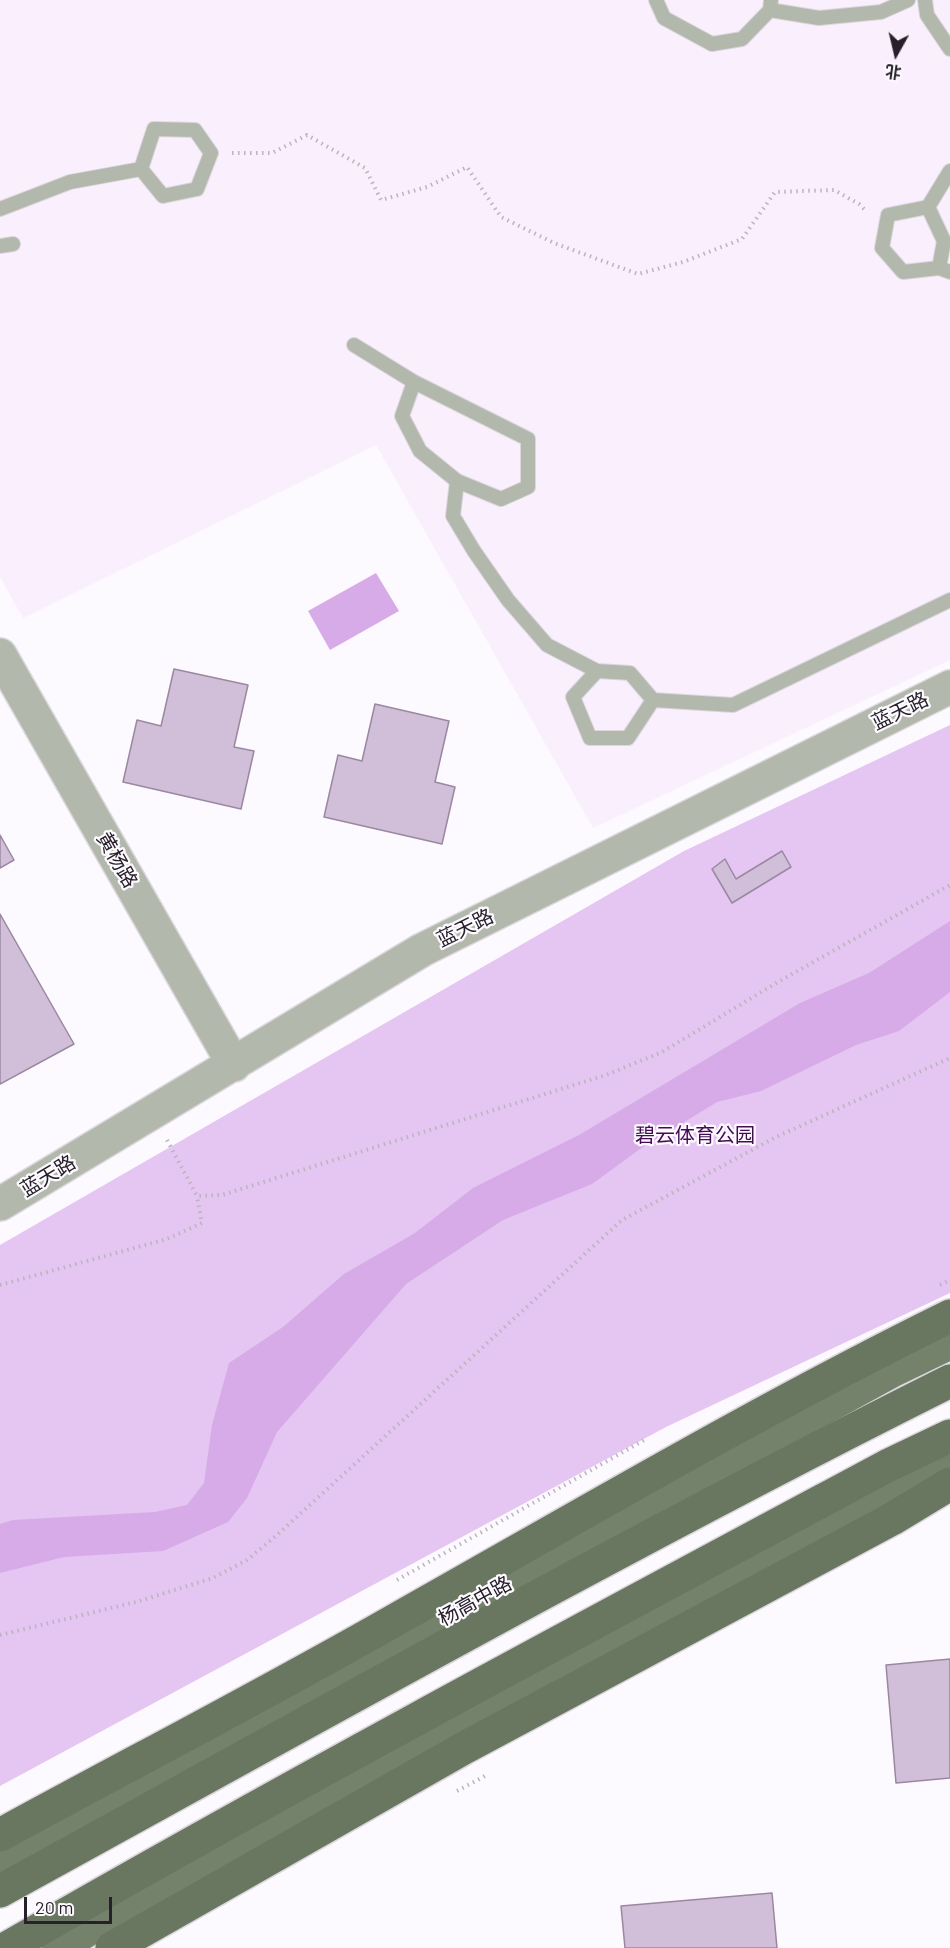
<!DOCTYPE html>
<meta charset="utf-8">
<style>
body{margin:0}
#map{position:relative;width:950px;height:1948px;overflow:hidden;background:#fdfaff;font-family:Barlow,"Noto Sans SC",sans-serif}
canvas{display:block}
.north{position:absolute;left:866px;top:24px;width:60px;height:60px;-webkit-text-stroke:4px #fdfaff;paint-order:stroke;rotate:188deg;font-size:16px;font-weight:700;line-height:24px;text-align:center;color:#27202a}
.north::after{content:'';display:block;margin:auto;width:21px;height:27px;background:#27202a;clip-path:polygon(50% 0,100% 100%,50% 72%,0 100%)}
.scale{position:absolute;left:24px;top:1897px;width:88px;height:27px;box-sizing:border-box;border:3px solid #27202a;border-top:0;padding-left:8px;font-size:18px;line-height:21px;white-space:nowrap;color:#27202a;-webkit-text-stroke:4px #fdfaff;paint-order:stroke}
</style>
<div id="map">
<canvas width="950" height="1948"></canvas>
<div class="north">北</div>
<div class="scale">20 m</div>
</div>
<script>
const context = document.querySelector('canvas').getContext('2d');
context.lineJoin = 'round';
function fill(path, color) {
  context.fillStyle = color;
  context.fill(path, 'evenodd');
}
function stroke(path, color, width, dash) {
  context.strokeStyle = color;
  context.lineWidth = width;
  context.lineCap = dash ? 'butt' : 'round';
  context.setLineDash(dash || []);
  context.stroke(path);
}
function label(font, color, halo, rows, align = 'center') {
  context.font = font + ' Barlow,"Noto Sans SC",sans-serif';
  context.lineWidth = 4.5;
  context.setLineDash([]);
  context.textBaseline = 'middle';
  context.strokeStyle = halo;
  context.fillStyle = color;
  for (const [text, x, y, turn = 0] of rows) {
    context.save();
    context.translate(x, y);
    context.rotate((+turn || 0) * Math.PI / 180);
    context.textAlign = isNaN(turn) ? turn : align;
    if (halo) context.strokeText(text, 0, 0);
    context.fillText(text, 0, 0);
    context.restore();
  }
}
fill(new Path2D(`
 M0,0H950V660L593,828L376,445L23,618L0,577Z`), '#f9effd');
fill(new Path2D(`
 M950,725V1293L666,1427L0,1786V1245L684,851Z`), '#e5c5f2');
fill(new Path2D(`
 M376,573L399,611L330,650L308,611Z
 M950,921V992L899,1031L856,1045L761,1091L717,1102L640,1149L592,1184L503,1220L406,1284L277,1432L247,1498L228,1522L163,1551L64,1557L0,1573V1524L13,1520L155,1512L187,1505L204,1483L212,1425L229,1363L283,1327L344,1274L415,1233L473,1188L579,1135L800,1003L869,973Z`), '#d7abe8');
const building = new Path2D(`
 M174,669L248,685L234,747L254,751L241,809L123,782L137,720L161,726Z
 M375,704L449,721L435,782L455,787L442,844L324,817L338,755L362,761Z
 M0,835L14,860L0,868Z
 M782,851L791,867L732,903L712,869L725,859L736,879Z
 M0,914L74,1044L0,1084Z
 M950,1659V1778L896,1783L886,1665Z
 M772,1893L777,1948H625L621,1906Z`);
fill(building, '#d1bed9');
stroke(building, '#9a88a1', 1.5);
const service = new Path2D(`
 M656,0L664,18L712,44L742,39L770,10L771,0
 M925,0L927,15L950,49
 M770,10L819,18L881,12L908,0
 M154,129L195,130L211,153L197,189L163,196L141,169Z
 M928,207L950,171
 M0,209L70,182L141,169
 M0,246L13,244
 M939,268L944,241L928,207L888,215L882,248L903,272L939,268L950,272
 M354,345L414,382L528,439V487L501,499L457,481L420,451L402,416L414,382
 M457,481L453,516L474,551L508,600L547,645L597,671
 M653,700L630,673L597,671L573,697L590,738H628L653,700L733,705L950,600`);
const tertiary = new Path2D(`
 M0,655L234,1065
 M0,1204L422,950L950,687`);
const primary = new Path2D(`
 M0,1861L890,1372L950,1343
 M58,1948L119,1911L950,1457`);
const trunk = new Path2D(`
 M0,1835C132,1763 266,1694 397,1619C580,1516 761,1409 950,1316
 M0,1891C315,1718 628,1542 950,1381
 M7,1948C297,1781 592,1624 887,1466L950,1436
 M112,1948L464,1748L892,1519L950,1484`);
stroke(service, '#dbd7dd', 16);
stroke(tertiary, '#dbd7dd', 36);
stroke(primary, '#dbd7dd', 36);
stroke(trunk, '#dbd7dd', 36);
stroke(new Path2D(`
 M232,153H272L307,135L365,168L381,200L427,187L467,167L501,217L554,243L638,274L683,262L742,239L775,192L834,190L859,204L866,211
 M167,1140L197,1196L222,1195L606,1075L662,1052L778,982L950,885
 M0,1285L167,1239L202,1223L197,1196
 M940,1285L950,1280
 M397,1580L646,1439
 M0,1635L136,1602L213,1578L247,1560L277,1535L622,1220L776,1137L950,1058
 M457,1791L485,1776`), '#bab5bc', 4, [1.5, 4.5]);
stroke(service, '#b2b9ac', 14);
stroke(tertiary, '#b2b9ac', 33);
stroke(primary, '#74816b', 33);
stroke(trunk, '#6a7760', 33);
label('20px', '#27202a', '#fdfaff', [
 ["蓝天路",900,711,-26],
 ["黄杨路",117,860,60],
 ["蓝天路",465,928,-26],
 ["蓝天路",48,1176,-31],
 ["杨高中路",475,1601,-29]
]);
label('20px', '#440c55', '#fdfaff', [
 ["碧云体育公园",695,1135]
]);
</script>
